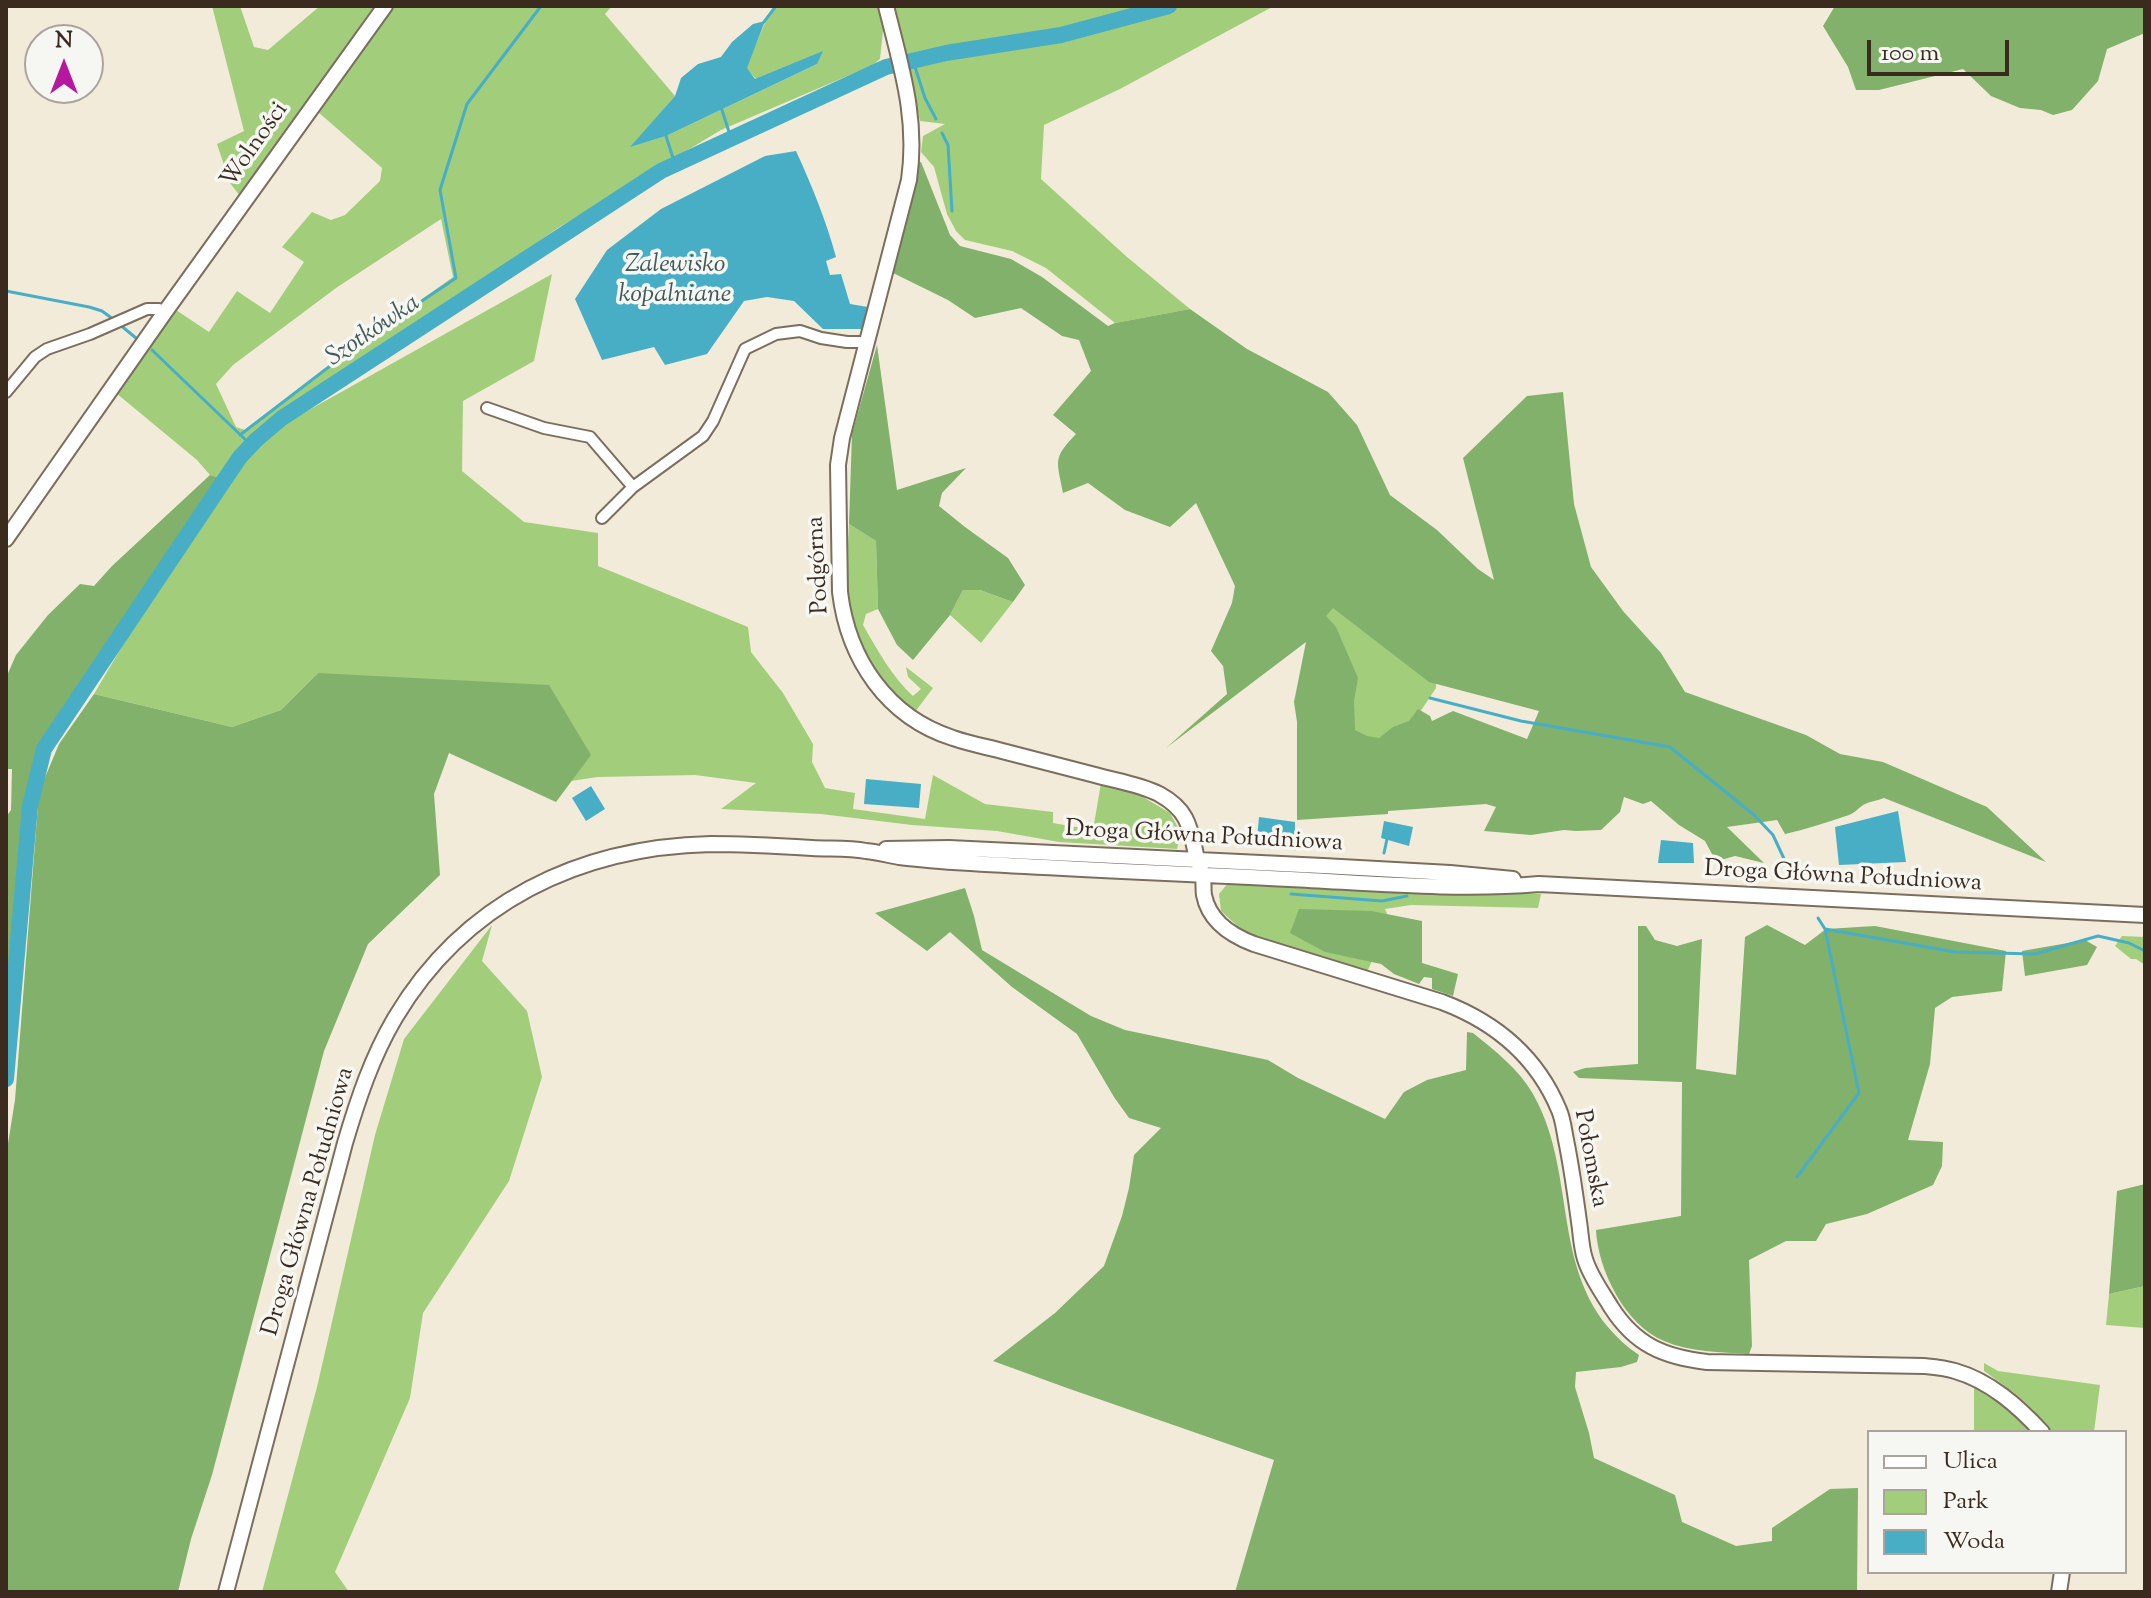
<!DOCTYPE html>
<meta charset="utf-8">
<style>
body{margin:0}
#map{position:relative;width:2151px;height:1598px;overflow:hidden;background:#f2ebd9;font-family:"Sorts Mill Goudy",serif}
canvas{display:block}
.frame{position:absolute;inset:0;border:8px solid #3b2a1e;pointer-events:none}
.legend{position:absolute;left:1867px;top:1430px;width:260px;height:144px;box-sizing:border-box;background:#f6f6f2;border:2px solid #aba49d;margin:0;padding:10px 14px;list-style:none;font-size:24px;color:#3b2a1e}
.legend li{display:flex;align-items:center;gap:16px;height:40px}
.legend b{width:40px;border:2px solid #aba49d}
.north{position:absolute;left:24px;top:24px;width:80px;height:80px;box-sizing:border-box;background:#f6f6f2;border:2px solid #aba49d;border-radius:50%;rotate:0deg;font-size:22px;font-weight:700;line-height:32px;text-align:center;color:#3b2a1e}
.north::after{content:'';display:block;margin:auto;width:28px;height:36px;background:#b5179e;clip-path:polygon(50% 0,100% 100%,50% 72%,0 100%)}
.scale{position:absolute;left:1867px;top:40px;width:142px;height:36px;box-sizing:border-box;border:4px solid #3b2a1e;border-top:0;padding-left:10px;font-size:24px;line-height:28px;white-space:nowrap;color:#3b2a1e;-webkit-text-stroke:6px #f6f6f2;paint-order:stroke}
</style>
<div id="map">
<canvas width="2151" height="1598"></canvas>
<div class="frame"></div>
<ul class="legend">
<li><b style="height:10px;background:#fff"></b>Ulica</li>
<li><b style="height:22px;background:#a2ce7b"></b>Park</li>
<li><b style="height:22px;background:#47aec6"></b>Woda</li>
</ul>
<div class="north">N</div>
<div class="scale">100 m</div>
</div>
<script>
const context = document.querySelector('canvas').getContext('2d');
context.lineJoin = 'round';
function fill(path, color) {
  context.fillStyle = color;
  context.fill(path, 'evenodd');
}
function stroke(path, color, width, dash) {
  context.strokeStyle = color;
  context.lineWidth = width;
  context.lineCap = dash ? 'butt' : 'round';
  context.setLineDash(dash || []);
  context.stroke(path);
}
function label(font, color, halo, rows, align = 'center') {
  context.font = font + ' "Sorts Mill Goudy",serif';
  context.lineWidth = 7;
  context.setLineDash([]);
  context.textBaseline = 'middle';
  context.strokeStyle = halo;
  context.fillStyle = color;
  for (const [text, x, y, turn = 0] of rows) {
    context.save();
    context.translate(x, y);
    context.rotate((+turn || 0) * Math.PI / 180);
    context.textAlign = isNaN(turn) ? turn : align;
    if (halo) context.strokeText(text, 0, 0);
    context.fillText(text, 0, 0);
    context.restore();
  }
}
fill(new Path2D(`
 M212,6H240L254,47L268,50L320,6H374L240,196L230,183L217,144L244,131Z
 M391,6H612L605,14L675,96L632,146L666,136L817,64L756,79L746,68L764,25L777,6H881L884,21L880,59L873,65L721,130L558,228L427,319L256,434L220,478L210,475L197,460L116,393L176,310L209,332L237,291L270,313L304,262L282,247L312,212L331,220L345,215L380,181L382,168L317,111ZM441,219L453,277L339,358L245,430L236,427L216,384L233,365L336,288Z
 M891,6H1274L1120,89L1044,125L1041,179L1127,257L1190,309L1115,323L1046,268L1012,251L965,240L956,231L947,214L934,167L921,152L923,136L945,124L920,121L908,65Z
 M552,274L534,361L463,401L462,471L524,522L598,533V566L748,627L751,652L783,693L813,744L812,762L825,788L855,793L853,809L925,819L933,775L985,804L1053,812V823L1093,830L1101,783L1138,794L1170,813L1181,833L1177,849L1059,842L997,831L912,825L821,814L721,809L756,783L695,775L598,777L571,781L590,754L318,673L281,710L232,727L94,694L137,621L227,481L254,449L284,424Z
 M849,524L876,541L878,609L866,614L863,625C877,649 892,677 913,696L921,689L908,677L906,667L933,688L915,712C889,689 865,662 853,629C843,602 848,552 849,524Z
 M1261,568L1319,589L1436,671V688L1416,718L1387,738L1368,742L1350,734L1349,705Z
 M963,590H980L1013,602L981,643L950,615Z
 M1228,883L1541,894L1538,908L1411,905L1385,909L1390,921L1367,972L1245,933L1221,911L1219,894Z
 M492,925L482,961L527,1011L542,1077L509,1181L423,1313L410,1398L335,1572L349,1592H262L317,1387L375,1135L404,1039Z
 M2122,936L2145,937V965L2136,959H2131L2115,946Z
 M2145,1286V1328L2106,1325L2109,1294Z
 M1984,1363L1998,1371L2100,1385L2094,1432H2050C2034,1405 2009,1389 1984,1371Z
 M1974,1385L1997,1399L2032,1428L2034,1432H1974Z`), '#a2ce7b');
fill(new Path2D(`
 M1835,6H2145V33L2107,49L2098,81L2072,110L2053,115L2041,110L2020,108L1991,96L1963,69L1879,90H1856L1848,67L1823,26Z
 M921,162L950,235L960,246L1011,259L1042,277L1108,326L1115,323L1190,309L1247,349L1328,392L1357,425L1390,495L1437,530L1478,569L1494,580L1463,458L1527,396L1563,392L1574,504L1591,567L1623,611L1661,653L1685,692L1806,735L1840,754L1883,762L1987,807L2046,862L1884,798C1877,801 1871,801 1865,804C1859,807 1855,813 1849,815C1828,822 1807,829 1785,834L1777,820L1727,827L1764,863L1735,856L1721,860L1713,856L1705,841L1679,825L1651,801L1643,804L1624,797L1620,812L1601,830L1576,831L1564,830L1531,835L1484,831L1496,807L1486,804L1388,811V814L1297,820V722L1294,702L1306,642L1166,748L1227,694L1223,666L1211,651L1232,603L1235,586L1196,503L1170,527L1125,510L1088,483L1063,493C1057,460 1052,459 1076,434L1053,415L1091,371L1079,340L1062,336L1021,308L975,318L948,300L891,272L917,163ZM1333,608L1429,682L1539,711L1527,739L1453,711L1432,721L1430,716L1418,709L1409,721L1393,727L1379,738L1367,736L1355,730L1354,701L1358,678L1336,627L1326,616Z
 M877,345L897,490L966,468L942,493L939,506L965,527L1008,558L1025,585L1013,602L980,590H963L950,615L913,660L897,645L878,609L876,541L849,524L852,434Z
 M210,475L220,478L39,744L25,805L6,1023V817L11,810L12,769H6V678L16,655L48,615L80,584L94,586L112,566Z
 M318,673L549,685L591,755L556,802L449,753L434,794L440,875L368,944L324,1051L212,1475L191,1539L178,1592H6V1156L15,1100L39,792L59,744L94,694L232,727L281,710Z
 M965,888L974,916L982,950L1091,1016L1125,1030L1268,1060L1298,1078L1385,1119L1404,1092L1427,1080L1466,1070L1467,1032L1473,1033C1495,1051 1519,1069 1533,1094C1582,1180 1544,1289 1639,1355L1637,1362L1621,1367L1576,1372L1575,1387L1589,1433L1594,1458L1675,1495L1682,1522L1736,1546L1772,1541V1528L1830,1489L1858,1488L1857,1592H1235L1274,1460L1067,1388L993,1361L1055,1313L1104,1266L1122,1216L1129,1188L1134,1155L1161,1128L1129,1118L1114,1097L1077,1034L1012,987L950,932L927,951L875,913Z
 M1299,909L1371,911L1422,921V963L1458,974L1453,996L1432,989V978L1424,977L1419,984L1394,974L1381,964L1325,952L1290,933Z
 M1767,925L1805,945L1826,929L1875,926L2006,951L2002,991L1952,997L1935,1008L1930,1064L1908,1140L1943,1142L1942,1166L1933,1185L1867,1214L1826,1224L1816,1241H1786L1749,1260L1752,1346L1749,1354C1721,1352 1690,1352 1664,1341C1625,1325 1598,1270 1596,1230L1681,1216L1682,1082L1579,1078L1573,1072L1585,1068L1638,1064V926H1646L1655,940L1677,946L1702,939L1696,1069L1736,1075L1745,937Z
 M2085,940L2097,947L2087,965L2025,976L2022,951Z
 M2145,1184V1286L2109,1294L2117,1191Z`), '#81b16b');
fill(new Path2D(`
 M765,21L747,68L755,79L823,51L817,64L666,136L630,147L675,96L681,78L698,64L721,57L732,42L753,24Z
 M796,151C812,186 826,220 836,257L826,261L830,275L841,274L850,304L868,307L863,329H823L794,301L767,297L744,301L707,354L665,365L654,347L602,360L575,299L607,250L661,209L765,156Z
 M866,779L921,784L919,808L864,804Z
 M591,786L605,809L586,821L572,798Z
 M1898,811L1906,862L1839,865L1835,827Z
 M1259,817L1295,822V837L1286,839H1257Z
 M1384,821L1413,827L1409,846L1381,838Z
 M1661,840L1693,843L1694,863H1658Z`), '#47aec6');
stroke(new Path2D(`
 M764,22L776,6
 M913,61L925,98L936,119
 M721,107L731,138
 M942,133L948,145L952,211
 M666,136L675,164
 M6,291L89,307L102,311L113,319
 M119,324L136,338
 M152,350L251,445
 M240,435L364,340L456,278L440,190L467,104L541,6
 M1430,698L1521,721L1670,747L1754,815L1773,835L1792,876
 M1290,838L1295,849
 M1384,853L1387,839
 M1291,894L1382,901L1407,896
 M1825,929L1955,952L2035,954L2098,936L2129,943L2145,951
 M1797,1177L1859,1093L1825,929L1818,918`), '#47aec6', 3);
stroke(new Path2D(`
 M6,1079L30,806L44,749L223,482L240,457L256,440L282,418L661,171L886,67L946,53L1061,35L1169,6`), '#47aec6', 16);
const street = new Path2D(`
 M6,392L35,357L47,349L90,334L147,309H159L165,312
 M487,408L544,428L590,437L633,487
 M602,518L633,487L703,436L713,421L745,349L776,334L800,331L821,338L847,342H867`);
const secondary = new Path2D(`
 M886,6C901,67 918,117 909,180L842,438L838,465L840,592C848,659 887,717 953,738C970,744 988,747 1006,752C1036,760 1065,767 1095,775C1116,781 1139,784 1159,794C1190,811 1190,829 1197,859C1199,865 1202,871 1203,877C1204,883 1203,889 1204,895C1209,921 1230,935 1254,944L1442,1002C1495,1022 1537,1057 1559,1110C1563,1119 1564,1130 1566,1140C1572,1169 1576,1199 1580,1229C1581,1239 1582,1250 1585,1259C1590,1276 1602,1292 1611,1307C1635,1345 1664,1357 1707,1362L1924,1366C1934,1367 1945,1368 1955,1371C1990,1381 2018,1406 2042,1432
 M6,539L165,312L385,6
 M886,849L949,848L1323,866L1450,873L1513,879
 M226,1592L345,1143C358,1099 372,1057 395,1018C464,902 579,847 711,844C745,844 779,846 812,848C830,849 849,848 866,851C877,852 888,855 899,857C917,859 935,861 953,862C1065,869 1178,873 1290,879C1373,883 1457,891 1539,884L2145,915
 M2059,1592L2062,1572`);
stroke(street, '#7b6e5f', 14);
stroke(secondary, '#7b6e5f', 18);
stroke(street, '#fff', 10);
stroke(secondary, '#fff', 14);
label('24px', '#3b2a1e', '#f6f6f2', [
 ["Wolności",256,146,-55],
 ["Podgórna",820,565,-93],
 ["Droga Główna Południowa",1204,838,3],
 ["Droga Główna Południowa",1843,878,3],
 ["Połomska",1589,1159,79],
 ["Droga Główna Południowa",310,1202,-74]
]);
label('italic 26px', '#3f5859', '#f6f6f2', [
 ["Zalewisko",675,267],
 ["kopalniane",675,297],
 ["Szotkówka",374,332,-34]
]);
</script>
